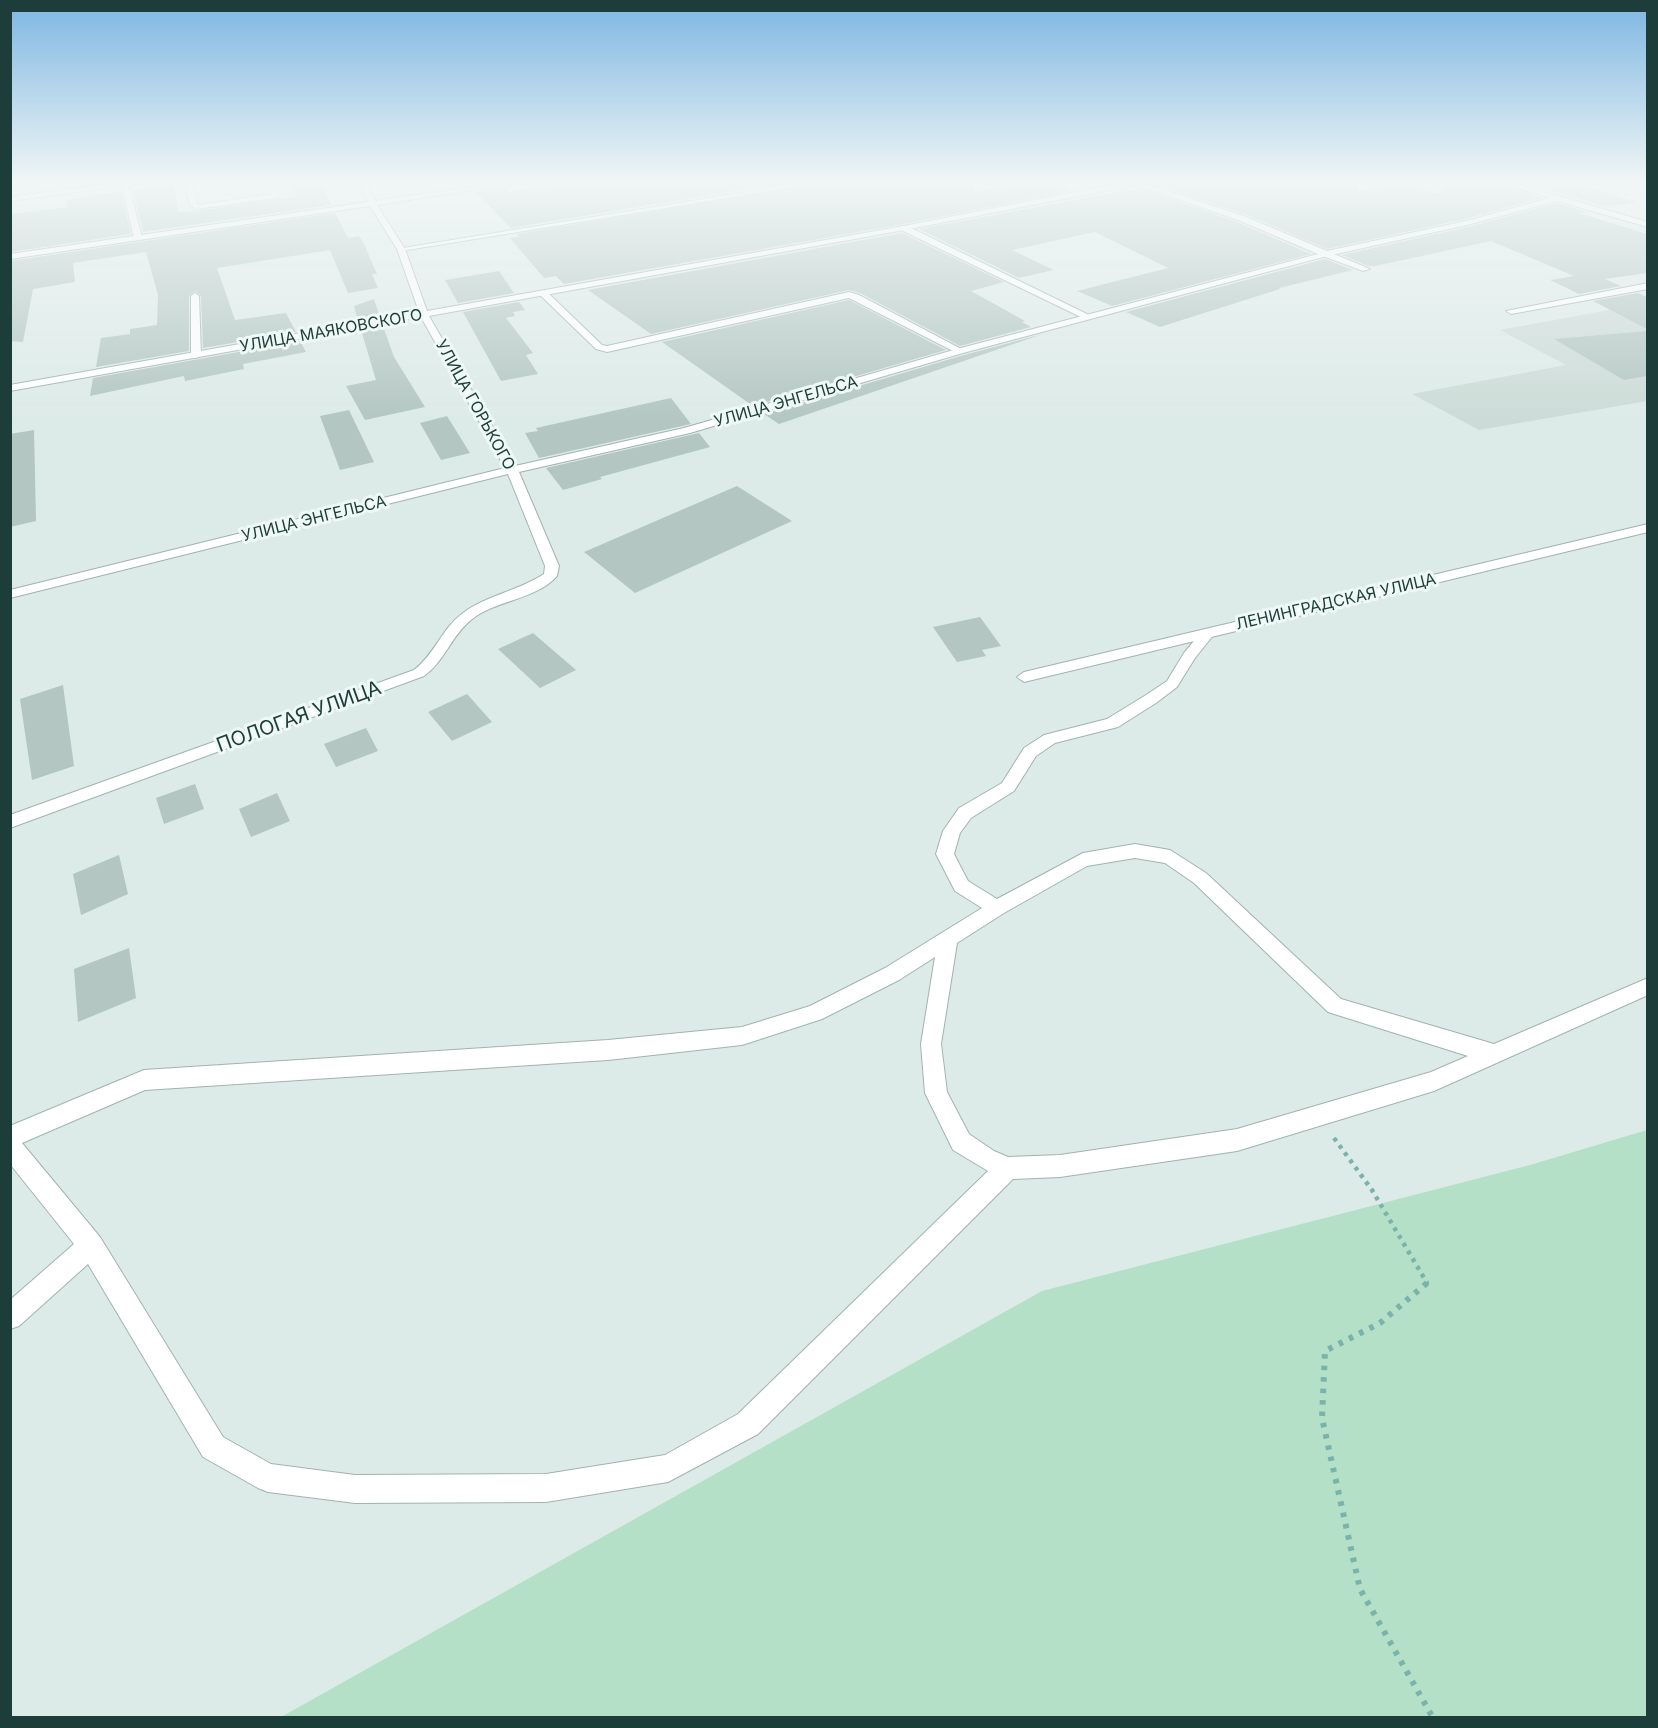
<!DOCTYPE html>
<meta charset="utf-8">
<style>
body{margin:0}
#map{position:relative;width:1658px;height:1728px;overflow:hidden;background:#ddebe8;font-family:Inter,sans-serif}
canvas{display:block}
.frame{position:absolute;inset:0;border:12px solid #1d3d3a;pointer-events:none}
</style>
<div id="map">
<canvas width="1658" height="1728"></canvas>
<div class="frame"></div>
</div>
<script>
const context = document.querySelector('canvas').getContext('2d');
context.lineJoin = 'round';
function fill(path, color) {
  context.fillStyle = color;
  context.fill(path, 'evenodd');
}
function stroke(path, color, width, dash) {
  context.strokeStyle = color;
  context.lineWidth = width;
  context.lineCap = dash ? 'butt' : 'round';
  context.setLineDash(dash || []);
  context.stroke(path);
}
function label(font, color, halo, rows, align = 'center') {
  context.font = font + ' Inter,sans-serif';
  context.lineWidth = 6;
  context.setLineDash([]);
  context.textBaseline = 'middle';
  context.strokeStyle = halo;
  context.fillStyle = color;
  for (const [text, x, y, turn = 0] of rows) {
    context.save();
    context.translate(x, y);
    context.rotate((+turn || 0) * Math.PI / 180);
    context.textAlign = isNaN(turn) ? turn : align;
    if (halo) context.strokeText(text, 0, 0);
    context.fillText(text, 0, 0);
    context.restore();
  }
}
fill(new Path2D(`
 M1647,303V401L1479,430L1412,394L1566,365L1500,330Z`), '#ccdbd7');
fill(new Path2D(`
 M1647,1130V1717H281L1042,1291L1530,1165Z`), '#b3e0c7');
fill(new Path2D(`
 M174,181L178,212L197,211L296,196L290,181H319L331,205L143,232L133,190L143,189V184H146Z
 M595,181H796L511,228L475,192L508,187V192Z
 M834,181H973L974,192L1047,181L1070,191L904,224L564,284L556,276L544,278L510,238L519,237L517,234Z
 M1155,181H1357L1358,192L1397,182L1443,195L1445,181H1493L1541,198L1465,219L1327,249L1245,214L1154,185Z
 M1517,181H1566L1636,202L1606,207Z
 M1139,188L1237,222L1311,254L1112,306L1077,291L1168,268L1095,232L1012,250L1054,270L1019,278L919,229Z
 M121,191L131,234L10,252V214L68,207L66,200Z
 M1557,203L1586,212L1579,213L1647,234V273L1605,279L1621,286L1579,294L1550,280L1574,276L1491,241L1375,266H1368L1342,255L1468,227Z
 M335,213L348,238L359,236L364,244L377,274H372L378,288L348,293L330,250L217,268L235,320L286,313L296,332L203,348L201,296L195,291L189,296V351L96,367L101,338L130,334V329L157,325L158,295L146,252L73,263L75,282L33,289L23,342L10,341V261Z
 M902,233L1004,282L971,291L1025,321L1022,322L1031,327L960,346L860,293L849,290L651,334L588,290Z
 M1325,259L1353,270L1279,288L1280,289L1160,327L1126,312Z
 M499,271L514,293L458,303L445,280Z
 M1638,293L1647,297V329L1593,301Z
 M374,299L380,317L358,321L354,306Z
 M849,300L946,350L753,406L662,342Z
 M519,302L525,310L513,312L515,316L506,318L533,353L526,355L538,374L501,381L463,312Z
 M383,326L394,357L425,407L365,420L346,386L376,380L361,330Z
 M1647,331V376L1624,380L1554,339Z
 M1043,334L779,424L764,414L964,355Z
 M300,341L306,352L243,364L244,369L185,381L184,376L90,396L93,378Z
 M671,398L691,424L539,458L525,433L538,431L536,428Z
 M349,410L374,462L340,470L320,416Z
 M447,416L470,453L441,460L420,423Z
 M34,430L36,521L10,527V434Z
 M699,433L710,447L600,477L602,479L563,490L546,468Z
 M737,486L792,521L635,593L584,552Z
 M980,617L1001,646L982,650L986,656L957,662L933,627Z
 M533,633L576,670L540,688L498,649Z
 M63,685L74,766L32,780L20,699Z
 M467,694L492,722L452,741L428,712Z
 M366,728L378,751L336,767L324,744Z
 M195,784L204,809L164,824L156,798Z
 M277,793L290,821L251,837L239,809Z
 M119,855L128,894L81,915L73,874Z
 M129,948L136,998L78,1022L74,969Z`), '#b3c6c1');
const service = new Path2D(`
 M125,181H147L129,185L142,238L138,240L134,238L122,186L10,201V197Z
 M183,181H190L198,205L272,194L266,181H273L280,194L274,198L197,209L190,205Z
 M813,181H832L401,251L397,249Z
 M901,226H907L1093,317L1085,319L901,230Z
 M1323,252H1329L1370,269L1363,271L1323,256Z
 M1648,283V289L1511,314L1506,311Z
 M540,291H546L602,345L607,346L849,292L859,295L965,351L957,353L849,298L607,352L596,349L540,295Z
 M195,293L199,296L201,355L196,358L191,355V296Z
 M1208,629L1215,633L1195,658L1177,687L1156,703L1118,727L1055,743L1036,756L1014,791L971,818L960,833L954,854L968,881L997,899L1083,853L1135,844L1170,850L1206,873L1341,999L1494,1044L1648,978V995L1434,1091L1237,1151L1060,1177L1013,1179L758,1434L668,1482L546,1502L355,1503L268,1492L258,1488L203,1457L88,1264L19,1326L10,1329V1300L74,1244L10,1164V1126L144,1070L608,1040L742,1027L810,1006L885,968L982,908L955,891L936,854L943,831L959,808L1002,783L1024,748L1044,735L1107,719L1146,695L1167,681L1184,653L1203,630ZM1135,858L1165,863L1194,883L1328,1012L1468,1056L1431,1072L1237,1129L1060,1155L1008,1157L994,1151L969,1134L947,1092L941,1044L957,943L1004,913L1087,866ZM935,957L921,1044L925,1093L953,1150L988,1171L738,1414L665,1455L546,1474L355,1475L271,1464L223,1437L100,1237L22,1143L145,1090L608,1060L742,1045L822,1019L899,980Z`);
const minor = new Path2D(`
 M359,181H366L375,201L510,181H530L377,205L405,249L427,311L904,226L1130,181H1151L1145,184L1244,216L1327,251L1466,221L1549,198L1495,181H1507L1648,222V227L1557,201L1467,225L1327,256L963,353L690,433L519,472L559,566L557,576C536,600 495,600 471,620C451,636 445,661 424,676L10,828V815L414,670C435,654 442,628 463,613C487,595 518,591 544,574L545,566L508,474L10,598V590L505,468L421,317L10,391V385L419,312L397,249L370,206L10,259V254L368,202ZM1136,185L1238,220L1318,254L957,349L684,428L515,466L429,316L904,230Z
 M1648,524V532L1024,682L1017,677L1024,672Z`);
stroke(service, '#a0b3b0', 2);
stroke(minor, '#a0b3b0', 2);
stroke(new Path2D(`
 M1334,1138L1372,1190L1427,1283L1425,1285`), '#7ab3ab', 4.5, [4, 5]);
stroke(new Path2D(`
 M1427,1283L1380,1323L1325,1351L1322,1418L1360,1589L1433,1718`), '#7ab3ab', 6, [4.5, 7]);
fill(service, '#fff');
fill(minor, '#fff');
const sky = context.createLinearGradient(0, 0, 0, 423);
sky.addColorStop(0, '#7db6e2');
sky.addColorStop(0.43, '#f0f6f5');
sky.addColorStop(1, '#f0f6f500');
context.fillStyle = sky;
context.fillRect(0, 0, 1658, 423);
label('16px', '#1d3d3a', '#eef8f5', [
 ["УЛИЦА МАЯКОВСКОГО",331,331,-10],
 ["УЛИЦА ЭНГЕЛЬСА",786,402,-16],
 ["УЛИЦА ГОРЬКОГО",475,405,61],
 ["УЛИЦА ЭНГЕЛЬСА",314,519,-14],
 ["ЛЕНИНГРАДСКАЯ УЛИЦА",1336,602,-13]
]);
label('20px', '#1d3d3a', '#eef8f5', [
 ["ПОЛОГАЯ УЛИЦА",299,717,-20]
]);
</script>
